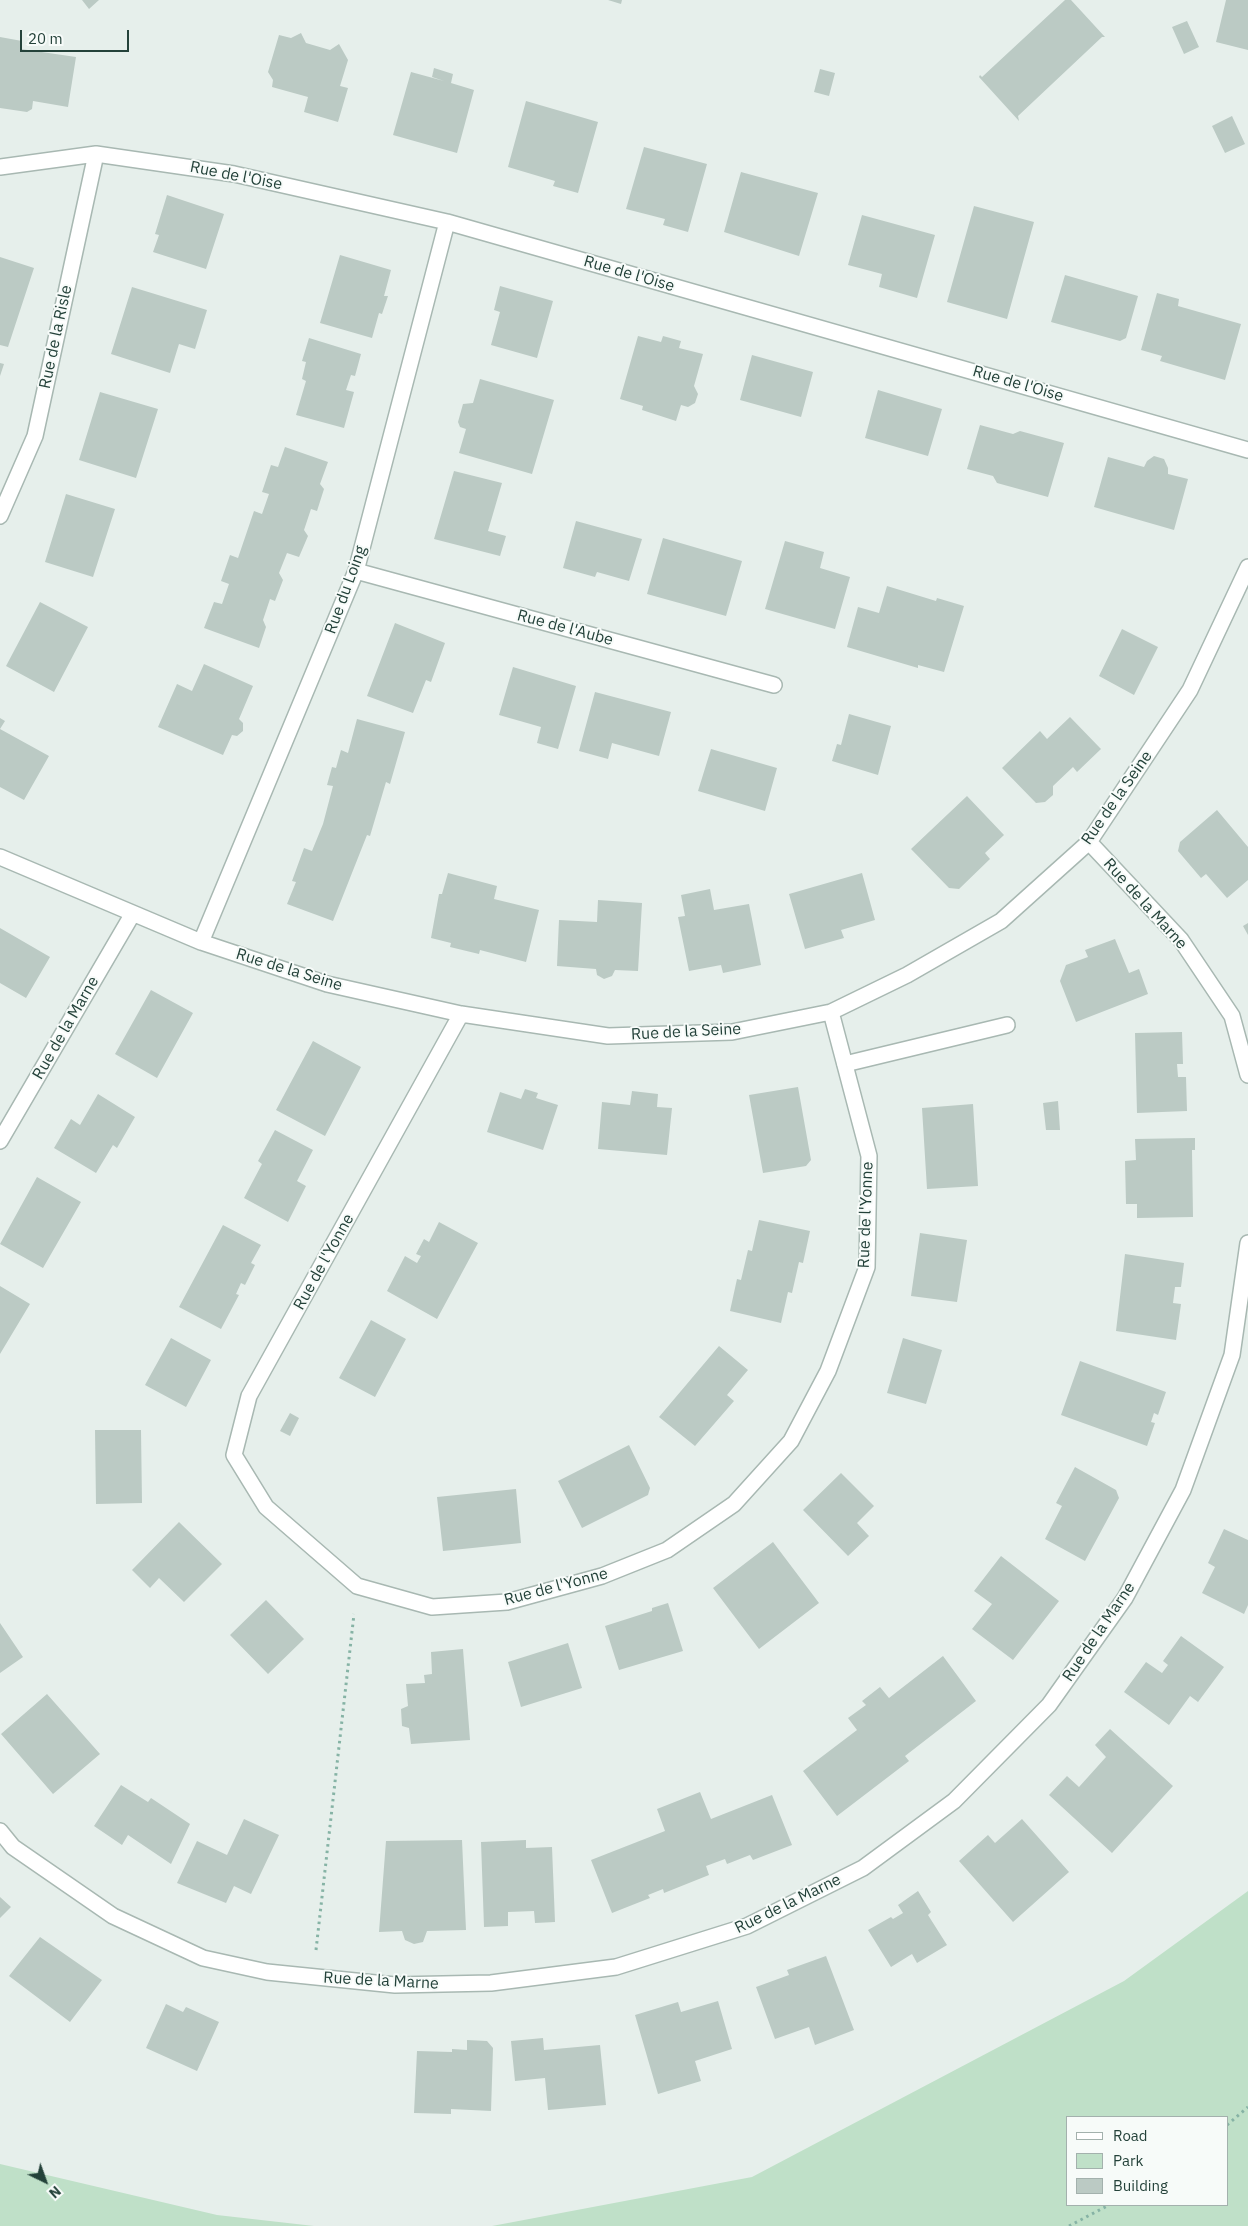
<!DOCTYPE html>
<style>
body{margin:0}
#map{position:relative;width:1248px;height:2226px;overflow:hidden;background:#e6efeb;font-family:"IBM Plex Sans",sans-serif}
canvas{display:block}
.legend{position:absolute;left:1066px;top:2116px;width:162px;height:90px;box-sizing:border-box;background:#f7fbf9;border:1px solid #a3b1ad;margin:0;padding:6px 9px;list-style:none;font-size:15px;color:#24423a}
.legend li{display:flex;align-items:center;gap:10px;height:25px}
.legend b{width:25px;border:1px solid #a3b1ad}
.north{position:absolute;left:20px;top:2156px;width:50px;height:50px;-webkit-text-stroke:4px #f7fbf9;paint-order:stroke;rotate:138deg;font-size:14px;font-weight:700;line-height:20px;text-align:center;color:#24423a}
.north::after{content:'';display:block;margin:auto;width:18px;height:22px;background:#24423a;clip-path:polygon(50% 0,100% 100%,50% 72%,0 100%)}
.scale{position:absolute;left:20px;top:30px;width:109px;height:22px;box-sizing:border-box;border:2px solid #24423a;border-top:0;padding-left:6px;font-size:15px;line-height:18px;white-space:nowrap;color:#24423a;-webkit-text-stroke:4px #f7fbf9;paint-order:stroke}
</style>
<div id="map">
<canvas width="1248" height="2226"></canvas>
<ul class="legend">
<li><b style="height:6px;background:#fff"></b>Road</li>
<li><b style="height:14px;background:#bfe0c8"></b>Park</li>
<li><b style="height:14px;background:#bbcac4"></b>Building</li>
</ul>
<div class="north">N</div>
<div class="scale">20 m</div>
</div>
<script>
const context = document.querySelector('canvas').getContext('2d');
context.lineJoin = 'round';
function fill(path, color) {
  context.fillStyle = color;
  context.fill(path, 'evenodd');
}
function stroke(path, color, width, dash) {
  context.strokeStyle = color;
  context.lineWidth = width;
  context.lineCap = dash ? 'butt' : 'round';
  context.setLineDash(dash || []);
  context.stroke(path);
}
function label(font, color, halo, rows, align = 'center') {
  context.font = font + ' "IBM Plex Sans",sans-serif';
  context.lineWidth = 4;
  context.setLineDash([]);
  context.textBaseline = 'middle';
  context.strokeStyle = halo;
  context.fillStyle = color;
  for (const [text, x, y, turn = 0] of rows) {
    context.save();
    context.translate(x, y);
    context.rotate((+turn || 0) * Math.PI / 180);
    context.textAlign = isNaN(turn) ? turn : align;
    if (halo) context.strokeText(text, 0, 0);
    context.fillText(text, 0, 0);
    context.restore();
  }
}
fill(new Path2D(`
 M1248,1891V2226H492L752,2177L1124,1981ZM1227,2117V2205H1067V2117Z
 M0,2164L217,2215L314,2226H0Z`), '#bfe0c8');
fill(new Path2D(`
 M82,0H99L89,9Z
 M608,0H622L621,4Z
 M1065,0H1071L1105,37H1102L1018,116L1019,121L979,77L980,75L982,77Z
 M1226,0H1248V50L1216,42Z
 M1187,21L1199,47L1184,54L1172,27Z
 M301,33L306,43L330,50L339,44L348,60L340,86L348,88L338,122L304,112L308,97L272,87L273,80L268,72L279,35L291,38Z
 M0,37L22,41L21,49L76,57L68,107L33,101L32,109L27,112L0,108Z
 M434,68L453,74L451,83L474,90L457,153L393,135L411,72L444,81L432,77Z
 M820,69L835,73L829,96L814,92Z
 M526,101L598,122L578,193L553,186L555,181L508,167Z
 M1232,116L1245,144L1225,153L1212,126Z
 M644,147L707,164L688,232L663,225L665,219L626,209Z
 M741,172L818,193L799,256L724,232Z
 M167,195L224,214L206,269L153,252L159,235L155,234Z
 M974,206L1034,222L1007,319L947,302Z
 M862,215L935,235L917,298L879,287L882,274L848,265Z
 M340,255L391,270L384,296H388L382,314L379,313L372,338L320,323Z
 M0,257L34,268L8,347L0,345Z
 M1065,275L1138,296L1126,338L1120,341L1051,322Z
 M500,286L553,301L537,358L491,345L500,312L494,310Z
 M132,287L207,310L195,349L179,344L170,373L111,354Z
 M1157,293L1179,299L1178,306L1241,324L1225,380L1160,361L1162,356L1141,350Z
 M638,336L661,342L663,336L681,341L679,348L703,354L694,386L698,394L695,403L688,407L681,405L676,421L642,410L643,406L620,399Z
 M309,338L361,354L355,376L351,375L346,390L354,392L344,428L296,415L306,381L302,379L306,362L302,361Z
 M752,355L813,372L801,417L740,400Z
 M0,363L4,364L0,376Z
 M480,379L554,400L532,474L459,453L466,429L460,427L458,422L463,404L473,403Z
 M878,390L942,409L928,456L865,438Z
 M100,392L158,409L136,478L79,460Z
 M980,425L1013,434L1020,431L1064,443L1048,497L997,483L993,476L967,469Z
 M285,447L328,462L320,484L324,489L317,511L311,509L304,530L308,536L299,557L287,553L279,573L283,580L275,601L270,599L263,620L266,627L259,648L204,628L214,602L222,604L229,584L221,581L230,555L238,558L254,511L262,514L269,494L262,492L271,465L278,467Z
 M1154,456L1164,459L1168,468V474L1188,479L1174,530L1094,507L1108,457L1144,467L1147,461Z
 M454,471L502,483L488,531L506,536L500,556L434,539Z
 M66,494L115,509L93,577L45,562Z
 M576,521L642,539L629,581L597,572L595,577L563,568Z
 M663,538L742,561L726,616L647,594Z
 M785,541L824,552L820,568L850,577L835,629L765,609Z
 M887,586L936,601L937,598L964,606L944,672L918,665V668L847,647L858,607L879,613Z
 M40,602L88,627L54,692L6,666Z
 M395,623L445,643L431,682L426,680L413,713L367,696Z
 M1122,629L1158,647L1134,695L1099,676Z
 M204,664L253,686L239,719L243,723V731L237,736L232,735L223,755L158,727L177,684L192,691Z
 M513,667L576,686L558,749L537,743L541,727L499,715Z
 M595,692L671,712L659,756L612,743L608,759L579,751Z
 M849,714L891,726L878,775L832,761L837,744L841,745Z
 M1070,717L1101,749L1077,772L1073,767L1053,786V795L1045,802L1036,803L1002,768L1040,731L1047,739Z
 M0,718L5,721L0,729Z
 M357,719L405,732L390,784L386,782L370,836L367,835L333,921L287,904L296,882L292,881L304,848L312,851L323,824L333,786L327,785L332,767L336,768L341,750L348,753Z
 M0,729L49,756L24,800L0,787Z
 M711,749L777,768L765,811L698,791Z
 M967,796L1004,835L985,853L990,859L959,889L949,888L911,849Z
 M1217,810L1248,847V880L1227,898L1206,874L1201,878L1178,851L1180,842Z
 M448,873L497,886L494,899L539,910L526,962L480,950L479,954L450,947L451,943L431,938L439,894H442Z
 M862,873L875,920L841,930L844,938L805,949L789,894Z
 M710,889L714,910L749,904L761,965L723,973L721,965L689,971L678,917L685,916L681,895Z
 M598,900L642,903L638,971L615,970L612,976L604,979L597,975L596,969L557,966L559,920L597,922Z
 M1248,923V935L1243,926Z
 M0,928L50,957L26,998L0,983Z
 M1115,939L1129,973L1139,969L1148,994L1076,1022L1060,981L1066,965L1088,957L1085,950Z
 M151,990L193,1013L157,1078L115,1054Z
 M1182,1032L1183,1064H1177L1178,1077H1186L1187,1111L1137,1113L1135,1033Z
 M313,1041L361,1067L325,1136L276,1110Z
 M798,1087L811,1160L806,1166L763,1173L749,1095Z
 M525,1089L538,1093L536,1098L558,1105L543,1150L487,1132L500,1092L521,1099Z
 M632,1091L658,1094L657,1107L672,1108L667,1155L598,1149L602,1102L630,1105Z
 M98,1094L135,1117L117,1148L113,1145L96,1173L54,1148L71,1119L80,1125Z
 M1058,1101L1060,1130H1046L1043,1103Z
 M973,1104L978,1186L927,1189L922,1108Z
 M275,1130L313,1150L297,1181L306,1186L288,1222L244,1198L262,1164L258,1161Z
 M1195,1138V1150H1192L1193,1217L1137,1218V1204H1126L1125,1161L1136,1160L1135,1139Z
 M37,1177L81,1202L43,1268L0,1244Z
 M759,1220L810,1231L803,1263L799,1262L792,1293L788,1292L781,1323L730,1311L737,1279L741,1280L748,1250L752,1251Z
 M439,1222L478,1243L437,1319L387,1291L405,1256L417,1263L421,1256L416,1254L424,1239L429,1242Z
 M223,1225L261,1245L251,1263L255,1265L245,1285L241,1283L236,1294L239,1295L221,1329L179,1307Z
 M920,1233L967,1240L957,1302L911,1296Z
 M1125,1254L1184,1263L1181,1287H1175L1173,1303L1181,1304L1176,1340L1116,1331Z
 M0,1286L30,1304L0,1354Z
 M371,1320L406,1339L375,1397L339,1378Z
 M171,1338L211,1360L186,1407L145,1385Z
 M903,1338L942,1350L926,1404L887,1393Z
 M719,1346L748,1370L727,1395L734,1401L695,1446L659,1417Z
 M1080,1361L1166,1392L1158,1415L1154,1413L1151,1422L1155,1423L1147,1446L1061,1415Z
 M290,1413L299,1418L290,1436L280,1431Z
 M95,1430H141L142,1503L96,1504Z
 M629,1445L650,1488L648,1495L582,1528L558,1481Z
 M1075,1467L1116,1490L1119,1498L1085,1561L1045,1539L1062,1506L1056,1503Z
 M841,1473L874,1506L857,1523L869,1536L848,1556L803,1510Z
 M516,1489L521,1543L443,1551L437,1497Z
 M179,1522L222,1564L184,1602L159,1578L150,1588L132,1570Z
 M1224,1529L1248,1540V1605L1244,1614L1202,1593L1215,1567L1208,1563Z
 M773,1542L819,1603L759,1649L713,1588Z
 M1001,1556L1059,1601L1013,1660L972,1629L992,1604L974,1591Z
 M266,1600L304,1639L268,1674L230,1635Z
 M668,1603L683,1651L619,1670L605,1626L652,1611V1608Z
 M0,1623L23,1657L0,1673Z
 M1181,1636L1224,1667L1198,1702L1190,1696L1169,1725L1124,1692L1146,1662L1162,1673L1168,1665L1163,1661Z
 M568,1643L582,1688L521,1707L508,1662Z
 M463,1649L470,1740L411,1744L409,1728L402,1726L401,1709L408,1706L406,1684L425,1683L424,1675L432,1674L431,1652Z
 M943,1656L976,1701L905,1756L909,1761L837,1816L803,1771L857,1730L848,1718L866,1705L862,1701L880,1687L889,1698Z
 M47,1694L100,1754L53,1794L1,1734Z
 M1110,1729L1173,1786L1112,1853L1049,1795L1067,1776L1079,1787L1106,1757L1095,1745Z
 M121,1785L148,1802L151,1798L190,1824L171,1864L128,1835L122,1845L94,1826Z
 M700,1792L711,1819L772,1795L792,1845L753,1860L750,1855L727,1864L725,1859L706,1866L709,1875L664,1893L663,1889L648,1895L650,1898L612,1913L591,1860L665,1831L657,1809Z
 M244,1819L279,1835L251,1894L234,1886L226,1903L177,1883L197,1841L227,1855Z
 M1022,1819L1069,1872L1013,1922L959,1861L988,1835L995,1843Z
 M462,1840L466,1930L427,1931L423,1942L414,1944L405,1940L402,1931L379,1932L386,1841Z
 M526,1840V1848L552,1847L555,1922L535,1923L534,1911L508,1912V1926L484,1927L481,1842Z
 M918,1891L931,1912L928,1915L947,1945L917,1963L912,1954L891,1967L868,1930L891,1917L893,1919L903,1913L898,1905Z
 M0,1897L11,1907L0,1918Z
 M40,1937L102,1980L70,2022L9,1976Z
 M826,1956L854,2030L815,2045L809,2027L775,2039L756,1987L789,1975L787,1970Z
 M718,2001L732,2049L695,2061L701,2081L658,2094L635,2015L678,2002L681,2012Z
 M166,2004L183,2012L186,2007L219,2022L197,2071L146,2048Z
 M543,2038L544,2050L600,2045L606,2105L548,2110L545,2078L515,2081L511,2041Z
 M467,2040L487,2041L493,2048L491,2111L451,2109V2114L414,2113L417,2051L452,2052V2049L467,2050Z`), '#bbcac4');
const service = new Path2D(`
 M845,1064L1007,1025`);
const minor = new Path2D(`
 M0,167L96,154L234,174L447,222L1248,450
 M0,516L35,436L96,154
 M356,571L774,685
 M1089,842L1181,940L1232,1016L1248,1075
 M0,857L201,942L327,984L461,1014L608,1036L732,1032L831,1012L907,975L1001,921L1089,842L1190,690L1248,567
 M201,942L356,571L447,222
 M461,1014L249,1396L234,1455L266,1507L357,1586L432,1607L507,1602L602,1576L667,1550L734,1504L791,1441L828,1371L867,1267L869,1156L831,1012
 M0,1141L132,915
 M0,1831L13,1847L113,1916L203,1958L267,1972L395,1985L491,1983L616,1967L747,1926L863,1868L954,1801L1049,1705L1125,1598L1183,1490L1232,1355L1248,1243`);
stroke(service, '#a8b8b2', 18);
stroke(minor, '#a8b8b2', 18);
stroke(new Path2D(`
 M316,1950L354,1614
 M1227,2125L1248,2107
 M1069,2226L1109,2205`), '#86b3a5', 3, [2.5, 4]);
stroke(service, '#fff', 15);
stroke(minor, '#fff', 15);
label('16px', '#24423a', '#f7fbf9', [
 ["Rue de l'Oise",236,176,11],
 ["Rue de l'Oise",629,274,16],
 ["Rue de la Risle",56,337,-78],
 ["Rue de l'Oise",1018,384,16],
 ["Rue du Loing",346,590,-70],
 ["Rue de l'Aube",565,628,15],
 ["Rue de la Seine",1117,798,-55],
 ["Rue de la Marne",1145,904,48],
 ["Rue de la Seine",289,970,17],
 ["Rue de la Marne",66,1028,-60],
 ["Rue de la Seine",686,1032,-3],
 ["Rue de l'Yonne",866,1215,-88],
 ["Rue de l'Yonne",324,1262,-61],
 ["Rue de l'Yonne",556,1587,-15],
 ["Rue de la Marne",1099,1632,-56],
 ["Rue de la Marne",788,1904,-26],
 ["Rue de la Marne",381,1981,3]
]);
</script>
